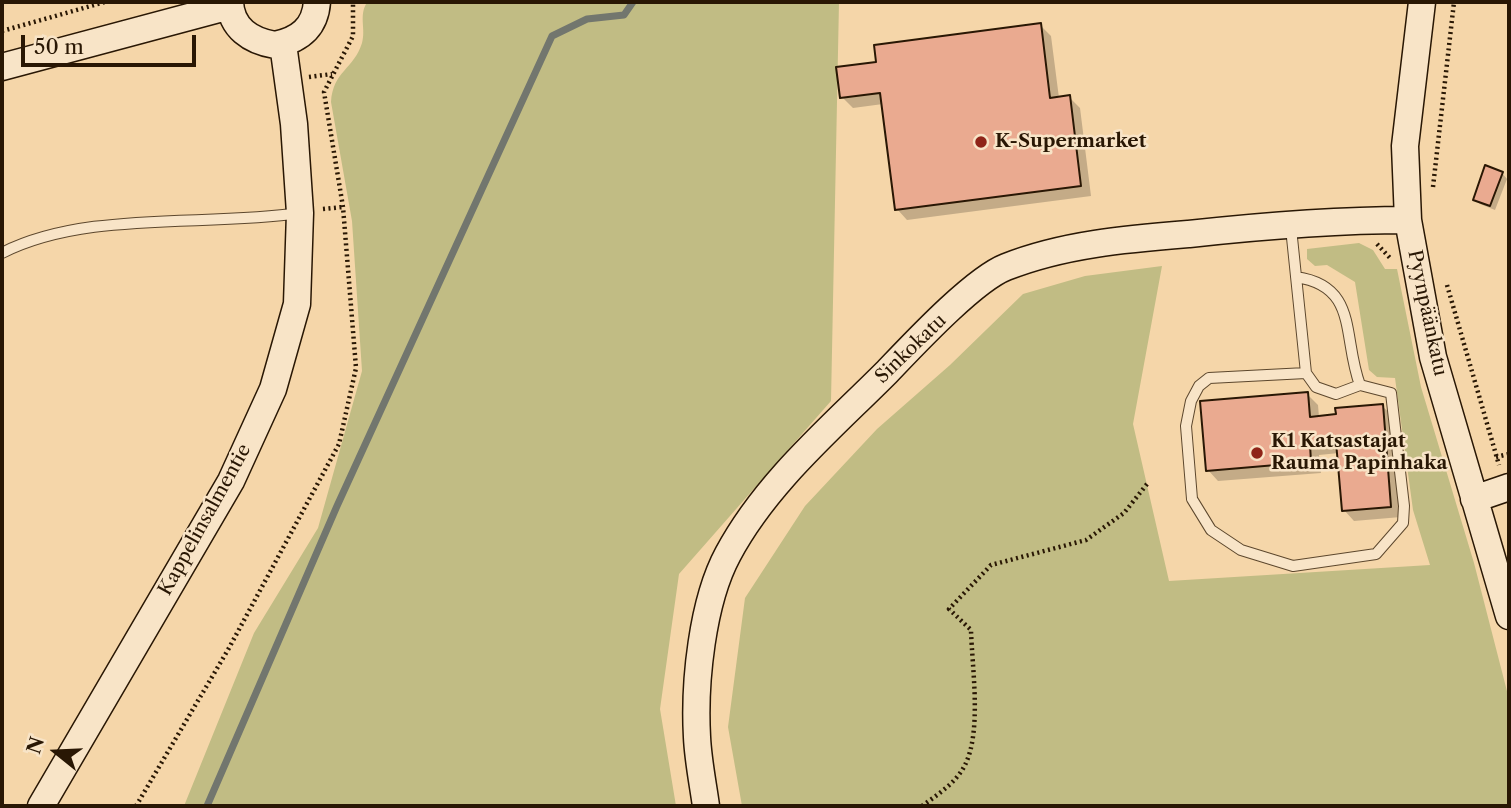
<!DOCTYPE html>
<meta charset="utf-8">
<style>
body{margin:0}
#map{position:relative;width:1511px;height:808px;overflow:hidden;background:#f5d6a9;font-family:"Libre Caslon Text",serif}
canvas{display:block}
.frame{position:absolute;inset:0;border:4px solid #291704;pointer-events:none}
.north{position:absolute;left:21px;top:717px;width:70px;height:70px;-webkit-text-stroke:5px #f8e4c7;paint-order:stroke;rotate:288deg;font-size:19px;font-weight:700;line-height:28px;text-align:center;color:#291704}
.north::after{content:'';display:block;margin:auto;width:24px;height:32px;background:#291704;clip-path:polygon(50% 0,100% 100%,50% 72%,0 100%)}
.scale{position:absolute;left:21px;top:35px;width:175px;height:32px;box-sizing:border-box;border:4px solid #291704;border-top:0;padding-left:9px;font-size:21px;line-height:24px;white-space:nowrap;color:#291704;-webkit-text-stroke:5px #f8e4c7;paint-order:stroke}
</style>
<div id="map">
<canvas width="1511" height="808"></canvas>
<div class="frame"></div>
<div class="north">N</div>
<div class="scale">50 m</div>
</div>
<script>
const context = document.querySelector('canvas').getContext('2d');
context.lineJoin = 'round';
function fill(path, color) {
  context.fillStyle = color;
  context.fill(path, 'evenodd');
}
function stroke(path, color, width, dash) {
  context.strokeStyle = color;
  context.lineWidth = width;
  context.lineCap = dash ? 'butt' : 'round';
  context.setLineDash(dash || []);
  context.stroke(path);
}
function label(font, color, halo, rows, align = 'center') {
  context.font = font + ' "Libre Caslon Text",serif';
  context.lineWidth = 5;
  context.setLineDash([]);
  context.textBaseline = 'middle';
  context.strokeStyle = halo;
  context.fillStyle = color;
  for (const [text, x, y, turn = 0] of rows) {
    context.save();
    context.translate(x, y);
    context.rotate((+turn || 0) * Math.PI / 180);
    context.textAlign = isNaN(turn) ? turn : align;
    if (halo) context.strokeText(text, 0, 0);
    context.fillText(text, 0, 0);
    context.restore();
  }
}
fill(new Path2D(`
 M375,2H839L831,401L679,574L660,709L676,806H184L254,633L318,528L362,371L352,221L331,102C333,71 354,69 362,43C366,29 359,17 366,4Z
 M1359,243L1373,250L1385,269H1397L1421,387L1474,563L1509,699V806H742L728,727L745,598L805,506L877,429L950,365L1023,294L1085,276L1162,266L1133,424L1169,581L1430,565L1413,510L1395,378L1377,377L1369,370L1355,282L1327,265L1315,266L1307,259V249Z`), '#c1bc84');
fill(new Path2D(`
 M1040,25L1051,36L1059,98L1069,97L1080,108L1091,196L907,220L897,209L883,104L853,108L842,97L878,63Z
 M1502,173L1507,179L1495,210L1480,204L1475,199Z
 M1307,394L1318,405L1319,417L1382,406L1393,416L1401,517L1354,521L1344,510L1339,453L1319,455L1321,473L1218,481L1208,470Z`), '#0003');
stroke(new Path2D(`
 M207,806L337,506L552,36L587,19L624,15L633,2`), '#72766e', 7);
const building = new Path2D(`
 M1041,23L1050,98L1070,95L1081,186L895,210L880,93L840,98L836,67L876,62L874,45Z
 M1485,165L1503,172L1490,206L1473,200Z
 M1308,392L1310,417L1336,414L1335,408L1383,404L1391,507L1342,511L1336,442L1310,444L1311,462L1206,471L1200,401Z`);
fill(building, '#eaaa90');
stroke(building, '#291704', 2);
const lane = new Path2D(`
 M1291,228L1306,373L1316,387L1336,394L1360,385
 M2,253C86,210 206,227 299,213
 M1296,277C1359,286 1342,337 1360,385L1391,393L1404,506L1403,523L1376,554L1293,566L1241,550L1211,530L1192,499L1186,426L1191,401L1199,386L1209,378L1306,373`);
const secondary = new Path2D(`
 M230,2C231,28 251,41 275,45C299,40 315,28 317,2
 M1422,2L1405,146L1408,220L1433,357L1509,616
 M2,67L230,6
 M1474,499L1509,487
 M41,806L231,481L273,389L297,304L300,213L294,124L283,44
 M706,806C703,784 698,760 697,737C694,683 702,602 728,554C766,483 830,429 886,373C912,346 973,280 1006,267C1064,244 1127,239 1189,234C1262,226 1334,220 1408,220`);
stroke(lane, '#5c472d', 12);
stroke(secondary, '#291704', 29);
stroke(new Path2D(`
 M2,31L105,2
 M309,77L332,74
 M1433,187L1454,2
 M323,209L343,207
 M1377,244L1390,258
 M1447,285L1499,465
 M1496,457L1509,454
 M136,806L229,648L339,444L356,368L343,207L324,92L353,36V2
 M922,806C937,795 956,783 965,765C982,731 972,668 971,630L949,609L991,565L1086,540L1124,513L1147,484`), '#291704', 4.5, [2, 3.5]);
stroke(lane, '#f8e4c7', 10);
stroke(secondary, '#f8e4c7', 26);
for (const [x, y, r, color] of [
 [981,142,7,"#8f2418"],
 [1257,453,7,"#8f2418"]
]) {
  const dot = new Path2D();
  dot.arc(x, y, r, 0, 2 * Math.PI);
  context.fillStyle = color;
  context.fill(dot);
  stroke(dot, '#f8e4c7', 2.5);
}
label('bold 19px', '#291704', '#f8e4c7', [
 ["K-Supermarket",995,142],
 ["K1 Katsastajat",1271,442],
 ["Rauma Papinhaka",1271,464]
], 'left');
label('19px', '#291704', '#f8e4c7', [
 ["Pyynpäänkatu",1427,313,78],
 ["Sinkokatu",911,349,-44],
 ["Kappelinsalmentie",205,520,-61]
]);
</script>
